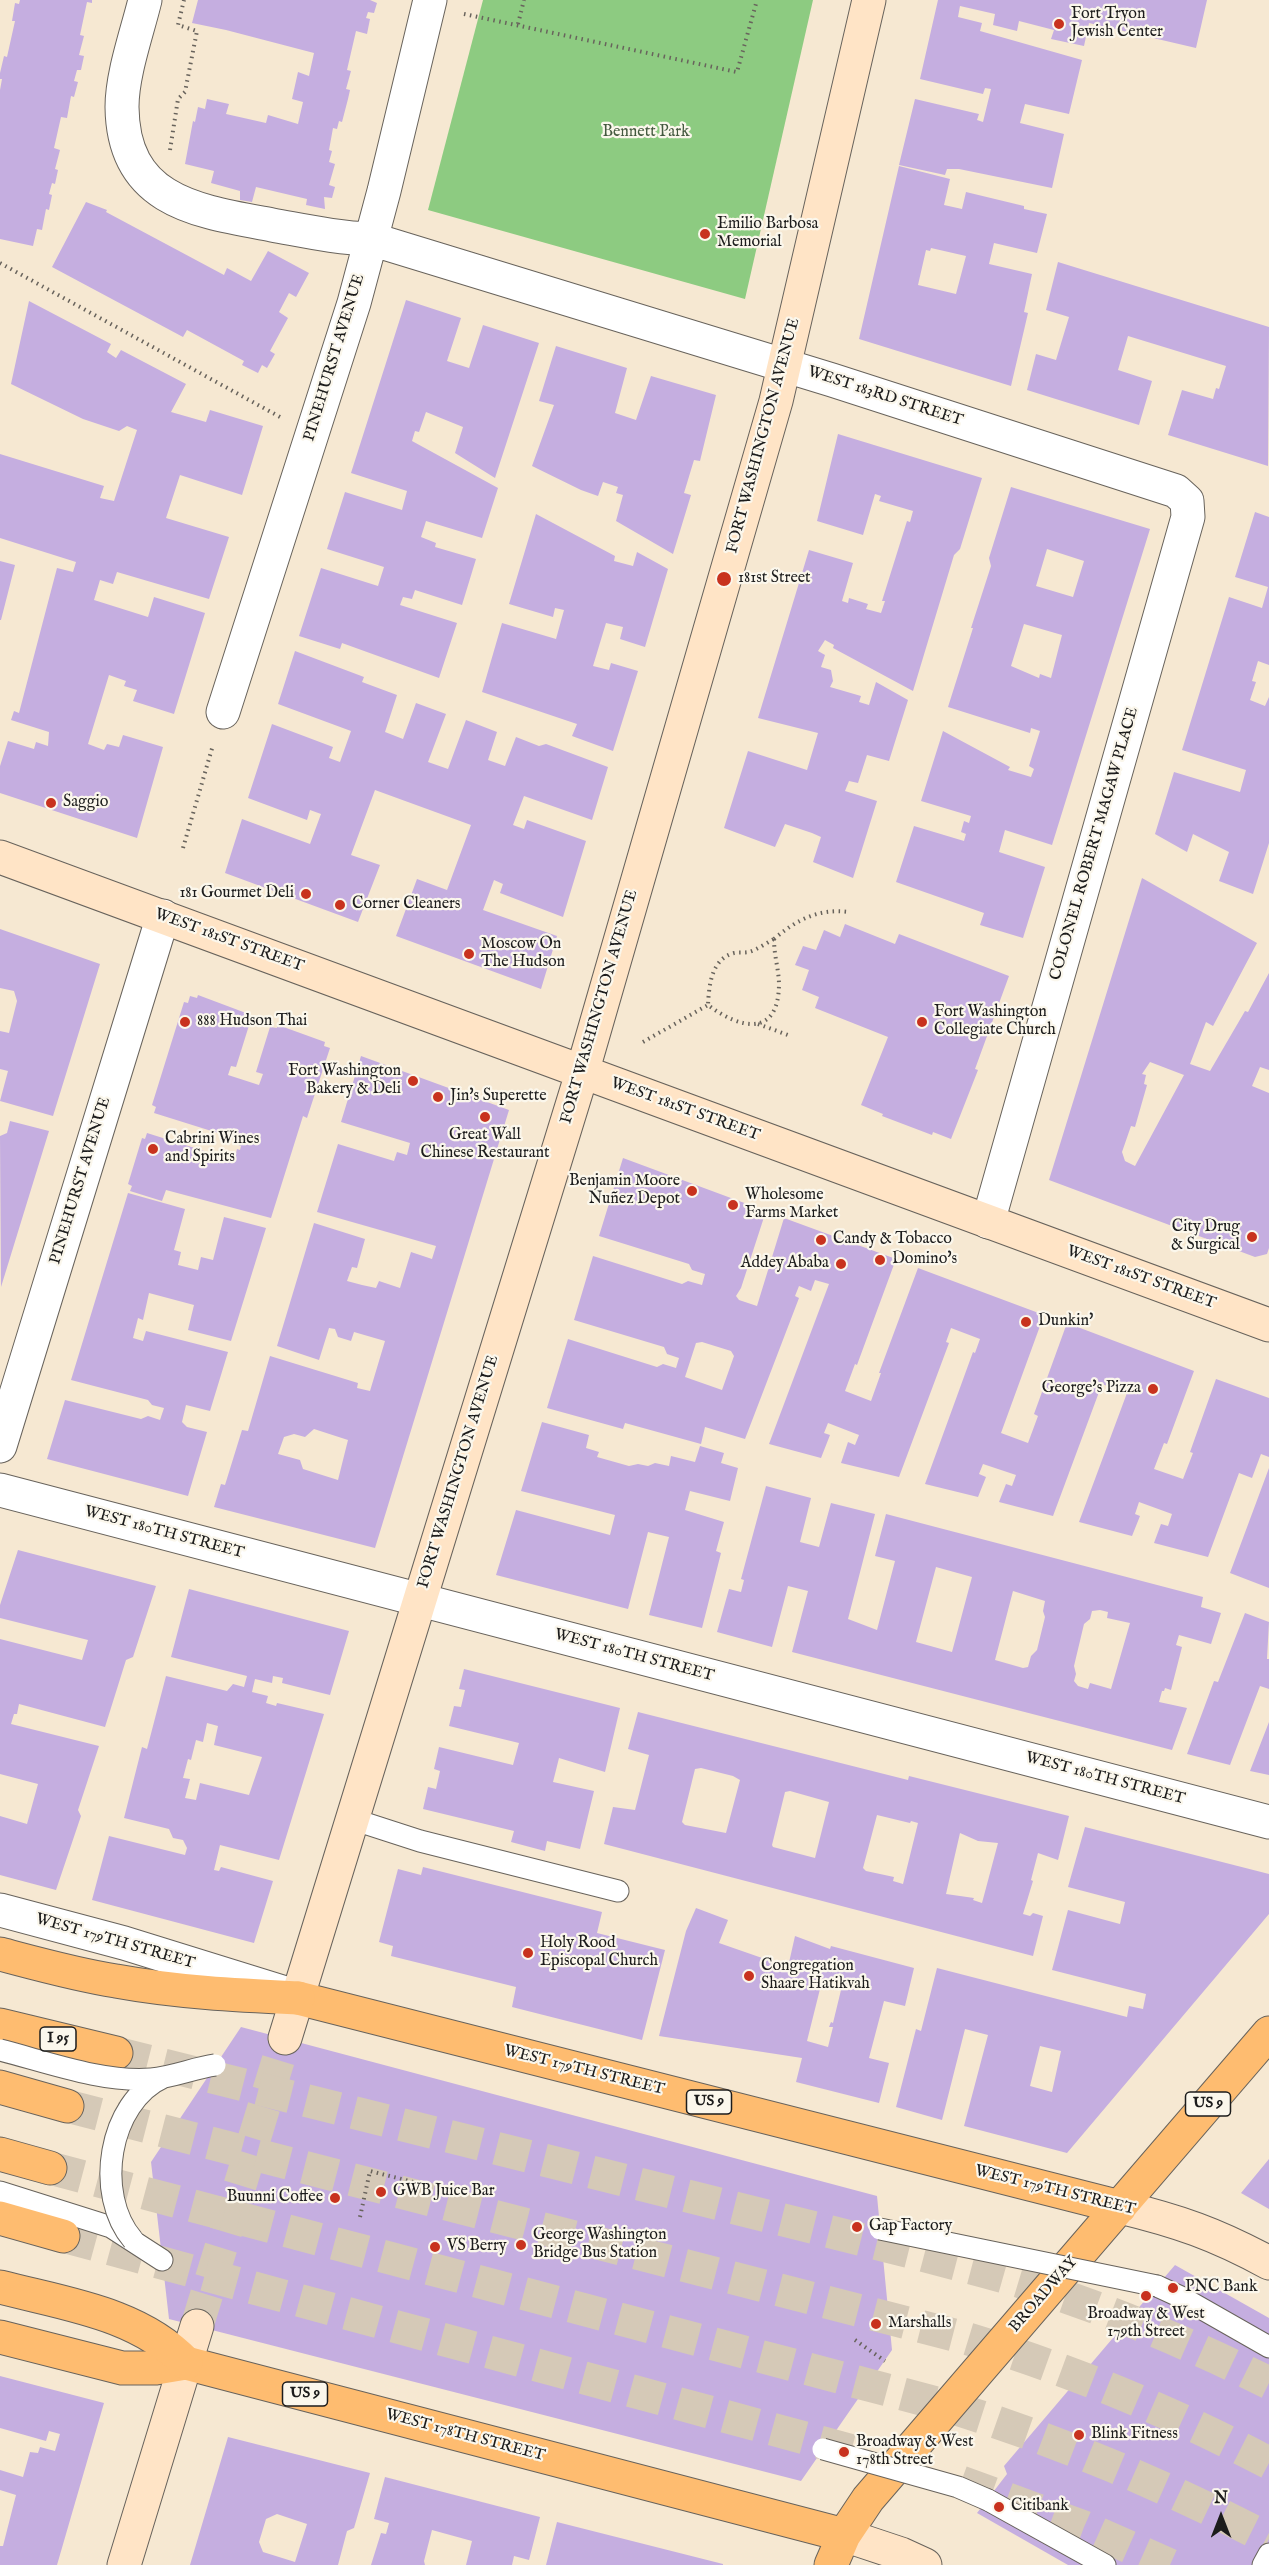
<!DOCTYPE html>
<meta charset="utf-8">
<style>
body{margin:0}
#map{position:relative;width:1269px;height:2565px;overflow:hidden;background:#f6e8d2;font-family:"IM FELL English",serif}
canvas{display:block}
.north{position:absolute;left:1191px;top:2487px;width:60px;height:60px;-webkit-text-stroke:4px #fbf7ec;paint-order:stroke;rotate:0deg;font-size:16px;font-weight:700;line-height:24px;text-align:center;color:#1c1c1c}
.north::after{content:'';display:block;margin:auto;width:21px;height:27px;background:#1c1c1c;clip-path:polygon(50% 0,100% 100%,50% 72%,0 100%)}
</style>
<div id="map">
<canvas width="1269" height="2565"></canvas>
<div class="north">N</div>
</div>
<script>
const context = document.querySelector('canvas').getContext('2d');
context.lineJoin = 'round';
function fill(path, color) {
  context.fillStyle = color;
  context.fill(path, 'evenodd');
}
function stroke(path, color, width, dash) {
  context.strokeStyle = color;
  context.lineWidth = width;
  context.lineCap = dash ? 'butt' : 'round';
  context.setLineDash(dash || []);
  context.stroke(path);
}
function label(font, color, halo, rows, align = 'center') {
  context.font = font + ' "IM FELL English",serif';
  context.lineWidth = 4.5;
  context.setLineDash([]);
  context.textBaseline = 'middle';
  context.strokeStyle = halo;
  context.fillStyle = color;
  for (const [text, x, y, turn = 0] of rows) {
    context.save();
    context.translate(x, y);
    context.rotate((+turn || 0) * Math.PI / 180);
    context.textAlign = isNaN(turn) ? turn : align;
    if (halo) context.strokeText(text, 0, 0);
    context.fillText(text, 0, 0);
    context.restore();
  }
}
fill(new Path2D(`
 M483,0H813L745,299L428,210Z`), '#8dcb81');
fill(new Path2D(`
 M20,0H92V3L87,2L80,35L84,36L79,55L84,56L81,70H77L74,81L78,82L74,97L71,96L67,118L61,117L54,148L60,150L55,169L58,170L55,184L52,183L49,194L52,195L49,210L46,209L42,230L37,229L33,246L0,239V90L2,79H0V73L4,56L7,57L15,21H12L15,3L19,4Z
 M198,0H370L377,3L374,13L368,12L366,18L370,19L367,34L356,31L347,70L351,71L346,89L350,90L348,99L342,122L339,121L337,129L333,128L329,150L332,151L329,162L335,164L329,185L335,187L332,198L324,197L325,209L306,205L307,199L256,187L252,202L240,200V191L211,183L214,171L185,164L193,121L195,122L198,107L205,109L207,99L229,104L226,114L266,123L268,115L298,124L303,102L292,99L298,72L309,76L314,53L226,30L192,23Z
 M938,0H1207L1196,48L1089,23L1084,46L1051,39L1054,30L1019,21L1017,31L993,25L995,14L960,6L958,17L982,23L980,31L1082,60L1069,114L1025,104L1020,123L1064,134L1052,188L959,169H947L945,175L899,165L915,99L979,114L977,120L983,122L991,89L985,88L983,94L920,79Z
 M899,166L950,179L944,205L962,209L966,192L1024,206V209L1047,214L1037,253L994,243L989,264L1032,274L1024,312L1028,313L1011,386L859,339ZM931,248L966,256L956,294L918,285L926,250L930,251Z
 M86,202L107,210L106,212L224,275L227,268L251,281L268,251L309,273L296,297L289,293L279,312L288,318L270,351L275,354L267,368L262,365L258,373L242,365L244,361L187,330L183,337L52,267Z
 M1058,262L1269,327L1268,466L1168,435L1182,390L1213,399L1216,388L1219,389L1226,366L1128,336L1118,370L1152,381L1139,425L1027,390L1036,354L1056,360L1069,317L1046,310Z
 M406,300L461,318L447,361L469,368L483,325L539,343L495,478L455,453L463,427L426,412L419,432L415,431L412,441L498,488L482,538L426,521L421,537L436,543L435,547L476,559L462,605L415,590L412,599L403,597L400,605L457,623L439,678L342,643L340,649L299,636L321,568L378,586L384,567L327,549L345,492L402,510L407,491L351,473Z
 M29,301L111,344L107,352L116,358L121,350L186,384L171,412L206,422L210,410L263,426L242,495L180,475L166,518L229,537L209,599L117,572L113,584L100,580L94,600L148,617L154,597L205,613L174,714L133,701L137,690L124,686L126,681L109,675L88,744L104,750L107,744L119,747L123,735L163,747L137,838L0,793V766L8,741L34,749L36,742L48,746L49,732L11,720L14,711L19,713L57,568L73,572L76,562L0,538V454L104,486L100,498L114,501L137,430L127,426L119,431L83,419L11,384Z
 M556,346L627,368L615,413L636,420L651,376L716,395L700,461L694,460L684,493L691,495L673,554L616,521L623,495L616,493L618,487L603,482L598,496L581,490L532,466L554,405L539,401Z
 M838,434L982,478L960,549L954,555L913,691L833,648L834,645L825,640L818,651L825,655L821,667L831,670L833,681L830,687L861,696L859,702L869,705L876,682L908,700L889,761L867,755L858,783L849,781L845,791L877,801L853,878L813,862L821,837L812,833L785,824L775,847L724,828L748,751L807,770L818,733L758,718L809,550L853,563L842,601L848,603L849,598L868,604L866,609L881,613L885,601H882L907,521L910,522L913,511L879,501L881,496L875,494L863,535L817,521Z
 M1011,487L1150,529L1052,845L1005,830L999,852L1045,867L1023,938L980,925L984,913L896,882L914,826L964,841L966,834L961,832L964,821L969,823L971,816L921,801L943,731L1010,767L1008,770L1031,777L1034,769L1029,766L1040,731L1031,728L1030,733L948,707L973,628H971L991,566L989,558ZM1047,549L1084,561L1073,597L1036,586ZM1024,624L1062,635L1051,678L1040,674L1039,678L1011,666Z
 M1255,512L1269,517V665L1258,661L1252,681L1256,682L1250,700L1265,706L1269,697V843L1253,894L1219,881L1229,852L1193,834L1187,852L1155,834L1174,772L1240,792L1246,770L1182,750L1229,597L1262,608L1268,587L1235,577Z
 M536,514L615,556L614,561L633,566L637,552L668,569L645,647L620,639L623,627L606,623L593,666L609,670L611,663L638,671L613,751L572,736L577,724L482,692L502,623L556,639L564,610L555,608L553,617L509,604Z
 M0,561L15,565L1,620H0Z
 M295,651L364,677L362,682L397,695L385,732L403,739L416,703L446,714L428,762L448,769L466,720L497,732L488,760L505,766L516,737L539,746L546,744L608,767L592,820L524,796L513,825L524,829L527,820L586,841L563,917L500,893L503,884L494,880L483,910L557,936L541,989L396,936L417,879L447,890L471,825L375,790L351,855L380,865L358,922L225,873L242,819L310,844L321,814L310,810L307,820L248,798L272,724L333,747L329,758L340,762L351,731L278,704Z
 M1142,878L1257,943L1213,1026L1206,1022L1190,1064L1210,1071L1245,1011L1248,1012L1269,973V1070L1260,1067L1252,1086L1269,1093V1248L1267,1254L1255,1257L1049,1180ZM1150,1062L1184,1075L1135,1166L1125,1161L1122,1152L1131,1126L1135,1127L1147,1085L1144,1084L1146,1075L1142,1074Z
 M845,924L895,944L899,934L1009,976L975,1069L978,1070L951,1139L933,1132L932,1135L882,1116L883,1114L861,1105L888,1037L815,1008L819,997L802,990L809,970L795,965L803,946L816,950L824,930L840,937Z
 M0,929L100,964L53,1116L0,1101L8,1071L0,1069V1031L9,1033L17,1001L14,991L0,988Z
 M198,995L246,1013L245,1016L251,1019L236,1067L231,1066L228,1075L259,1085L263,1074L256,1072L270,1027L277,1028L278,1025L325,1042L324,1046L330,1048L307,1118L303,1116L271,1218L166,1190L162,1201L130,1191L132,1186L128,1184L142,1138L145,1139L147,1133L220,1156L221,1153L235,1157L237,1149L240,1150L241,1146L235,1144L237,1139L154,1113L156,1107L152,1105L184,1002L188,1003L190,996L197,998Z
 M361,1056L509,1110L375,1548L214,1507L221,1484L225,1485L242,1430L248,1431L270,1356L358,1383L357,1388L370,1391L385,1341L354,1332L351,1341L338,1337L335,1329L329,1328L319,1360L277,1346L314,1223L365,1239L357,1268L352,1267L347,1281L362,1285L376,1288L379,1281L400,1288L411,1252L432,1259L436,1246L317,1212L338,1144L394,1161L397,1152L407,1155L410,1143L341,1122ZM314,1429L348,1440L338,1480L303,1469L300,1460L278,1454L284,1437L294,1434L305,1437Z
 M10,1121L49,1131L1,1287L0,1136L7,1133Z
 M623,1158L766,1211L741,1288L736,1296L739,1300L757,1306L784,1218L896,1259L857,1365L855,1364L845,1391L871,1401L881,1373H879L918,1268L1044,1315L1001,1433L1028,1443L1038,1416L1034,1414L1067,1323L1194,1371L1167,1444L1164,1443L1154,1469L1183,1479L1193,1453L1190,1452L1216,1379L1269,1398V1457L1261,1454L1252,1478L1239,1473L1208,1557L1154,1543L1161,1524L1168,1526L1172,1514L1139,1502L1135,1514L1140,1516L1132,1536L1079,1522L1127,1393L1102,1384L1053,1516L999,1502L1006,1484L1012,1486L1016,1475L983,1464L979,1474L986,1477L978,1497L925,1484L973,1352L975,1353L980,1339L951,1328L946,1342L949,1343L899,1477L841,1463L848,1442L855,1445L859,1435L828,1423L824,1433L830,1435L821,1458L769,1444L829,1284L815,1280L811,1291L799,1286L795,1296L799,1298L745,1439L705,1427L701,1444L625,1423L623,1429L547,1408L568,1339L657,1367L663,1364L676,1368L679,1358L667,1354L664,1347L574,1320L593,1256L682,1284L688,1281L702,1285L705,1274L692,1270L689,1264L599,1236ZM702,1342L731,1351L734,1356L722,1390L685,1377L696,1343Z
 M128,1193L185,1209L174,1250L181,1252L178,1265L198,1270L201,1257L213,1260L224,1217L266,1228L231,1341L188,1330L194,1305L149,1293L143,1320L138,1318L133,1338L143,1341L146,1331L228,1352L210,1411L186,1405L182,1422L187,1427L207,1432L188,1496L47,1459L65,1400L141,1419L148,1416L160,1420L164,1408L152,1405L148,1400L71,1380Z
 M542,1422L589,1435L586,1448L599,1452L597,1457L629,1466L638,1464L648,1466L655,1463L669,1466L671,1456L695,1462L700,1446L724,1453L721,1463L738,1468L730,1501L690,1491L685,1510L724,1522L716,1551L721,1553L702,1628L649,1615L669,1537L648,1532L628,1609L496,1575L516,1510L610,1535L615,1515L521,1491Z
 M1269,1468V1588L1230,1573Z
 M766,1486L811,1498L800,1542L819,1547L831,1503L875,1514L848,1619L877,1630L895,1561L875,1556L886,1514L1203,1597L1201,1607L1221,1613L1211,1644L1179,1635L1176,1645L1182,1647L1171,1690L1165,1688L1164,1691H1162L1159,1702L1187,1708L1172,1750L792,1652L808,1591L788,1586L772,1647L717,1632L729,1589L741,1592L744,1580L741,1579ZM936,1567L972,1577L952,1652L916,1642ZM1013,1591L1045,1601L1043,1611L1045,1617L1037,1650L1031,1656L1028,1667L1023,1668L995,1660ZM1100,1610L1108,1612L1107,1618L1130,1623L1111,1689L1090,1683L1088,1689L1078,1686L1074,1681L1076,1674L1074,1666L1084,1624L1090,1619L1092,1611Z
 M18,1550L156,1586L133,1657L126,1660L105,1727L19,1704L17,1714H14L11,1724L99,1746L78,1810L81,1816L56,1890L0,1875V1816L27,1824L38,1784L0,1774V1639L82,1660L88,1640L0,1618V1605Z
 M189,1589L349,1631L330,1695L282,1683L283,1678L273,1676L272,1683L255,1679L252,1692L268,1696L266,1703L276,1706L277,1703L324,1714L279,1860L220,1845L214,1870L219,1871L221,1867L273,1881L254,1943L92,1900L109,1836L185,1855L187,1848L183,1840L173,1838L169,1829L124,1818L142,1747L147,1749L166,1676L227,1691L233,1684L244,1687L247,1676L171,1657ZM207,1723L218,1726L214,1745L262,1757L249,1795L200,1783L196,1800L185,1798L190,1779L183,1778L188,1759L191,1760L196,1740L203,1742Z
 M1245,1613L1269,1622L1267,1659H1269V1689L1260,1686L1230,1765L1187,1754L1214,1681L1218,1682Z
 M464,1669L620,1708L605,1772L559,1758L553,1782L594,1791L580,1849L547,1841L545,1851L511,1842L514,1831L423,1809L428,1787L436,1789L440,1771L434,1769L439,1747L513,1765L519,1743L449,1726L454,1706L461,1707L465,1690L459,1689Z
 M638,1712L908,1780L909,1776L1069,1816L1058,1860L1038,1853L1031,1880L1033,1881L1023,1914L1030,1916L1033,1913L1043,1916L1033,1956L604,1844L613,1807L635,1810L649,1755L628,1749ZM701,1768L733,1776L740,1780L726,1833L685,1825L682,1822L695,1769ZM790,1791L829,1802L815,1858L773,1847L772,1845L785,1792ZM877,1815L910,1823L911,1821L918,1823L903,1884L893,1881L894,1877L866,1871L863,1868ZM960,1833L978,1841L998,1843L982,1903L973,1900L974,1898L946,1894Z
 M1269,1722V1775L1250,1771Z
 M1085,1827L1269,1874V1914L1067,2153L964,2126L988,2035L965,2029L942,2120L896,2107L916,2029L921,2031L937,1968L1127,2017L1129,2006L1143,2009L1146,1994L1052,1970L1068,1910L1120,1924L1125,1902L1068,1887ZM1040,2046L1061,2051L1052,2092L1030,2086Z
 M423,1867L602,1912L597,1933L665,1950L642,2040L512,2007L516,1987L391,1956L393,1946L379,1942L398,1869L421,1875Z
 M696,1908L728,1920L719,1943L788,1967L795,1936L830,1949L831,1946L914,1968L905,2006L884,2001L869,2058L889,2063L879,2103L796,2082L802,2058L659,2036L686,1931ZM821,1985L841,1990L833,2023L831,2022L829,2027H833L828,2047L807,2041Z
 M241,2027L877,2196L892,2350L801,2481L169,2319L151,2162Z
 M1269,2159V2209L1241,2193Z
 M1175,2265L1269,2318V2565H1068L977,2513L1007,2474L1004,2466Z
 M0,2376L104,2403L57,2565H0V2546H3L16,2495L0,2490V2470L23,2477L30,2452L38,2453L40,2447L55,2451L60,2434L49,2431L46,2441L0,2428Z
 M228,2437L370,2473L354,2528L347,2531L338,2565H190ZM277,2514L307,2524L295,2562L263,2552L259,2542L266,2519Z
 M385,2477L540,2517L529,2560L514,2556L512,2565H466L472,2541L432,2530L424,2561L425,2565H371L381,2533L386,2534L389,2523L374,2519Z
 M557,2522L723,2564V2565H546Z`), '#c5aee0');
stroke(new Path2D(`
 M197,2326L285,2038`), '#d5c9b7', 33, [33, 16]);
stroke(new Path2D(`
 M116,2053L911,2252C954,2264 998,2274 1040,2288C1118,2314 1195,2346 1269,2383
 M67,2106L962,2337C1069,2369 1170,2411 1269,2463
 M50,2168L944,2405C1057,2440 1164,2485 1269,2539
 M63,2236L860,2453
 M961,2482L1084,2527L1170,2565`), '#d5c9b7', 33, [33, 16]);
const service = new Path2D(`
 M352,1819L420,1841L618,1891
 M0,2192L111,2227L162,2260
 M1157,2286L1183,2298L1269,2347
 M988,2500L1105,2565
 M1263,2565L1269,2554`);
const minor = new Path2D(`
 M145,0C137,33 122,74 122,107C123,202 197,211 272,225C306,231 337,238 371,239L832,380L1176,491L1187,501L1188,517L988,1222
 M223,712L354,303L384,191L430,0
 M0,1446L163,916
 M0,1490L1269,1822
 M0,1910L124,1943L282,1992`);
const secondary = new Path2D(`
 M0,857L1269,1325
 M285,2038L582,1073L776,401L869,0
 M1120,2207C1178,2221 1216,2234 1269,2263
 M844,2535L901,2554L925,2565
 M124,2565L197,2326`);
const primary = new Path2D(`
 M298,1998L1120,2207
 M0,2337L122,2368H156L186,2363L844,2535
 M831,2565L844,2535L868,2499L1269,2033`);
const motorway = new Path2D(`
 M0,1954C38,1964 77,1975 116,1981C176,1992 237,1995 298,1998
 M0,2025L116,2053
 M0,2087L67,2106
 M0,2154L50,2168
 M0,2218L63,2236
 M0,2287C65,2304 138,2313 186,2363`);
stroke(service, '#68635c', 23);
stroke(minor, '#68635c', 35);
stroke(secondary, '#68635c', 35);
stroke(primary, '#68635c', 35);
stroke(motorway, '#68635c', 35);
stroke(new Path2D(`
 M464,14L737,72L757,0
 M518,24L524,0
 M170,150L178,99L185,92L197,31L178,25L184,0
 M0,263L280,417
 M183,848L213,745
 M774,939C774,956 779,970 779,985C778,1039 738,1028 708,1005C709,986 711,959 734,953C739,952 744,953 749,952C757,950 766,943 774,939Z
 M774,939C796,920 819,908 849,912
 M758,1024L788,1035
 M643,1042L708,1005
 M360,2217L370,2171L421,2184
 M855,2340L885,2361`), '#68635c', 4, [1.5, 4.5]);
stroke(service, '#fff', 21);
stroke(minor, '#fff', 33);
stroke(secondary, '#ffe4c6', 33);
stroke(primary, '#febc70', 33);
stroke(motorway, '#febc70', 33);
const serviceBridge = new Path2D(`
 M0,2050C47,2062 104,2083 151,2079C173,2077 194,2068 215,2065
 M880,2229L1157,2286
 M133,2240C94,2195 108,2102 164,2077
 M823,2449L958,2487L988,2500`);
stroke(serviceBridge, '#68635c', 23, []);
stroke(serviceBridge, '#fff', 21);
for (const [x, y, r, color] of [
 [1059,24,6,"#c8321e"],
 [705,234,6,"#c8321e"],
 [724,579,8,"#c8321e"],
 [51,803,6,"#c8321e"],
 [306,894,6,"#c8321e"],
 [340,905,6,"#c8321e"],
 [469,954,6,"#c8321e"],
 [185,1022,6,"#c8321e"],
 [922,1022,6,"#c8321e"],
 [413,1081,6,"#c8321e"],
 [438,1097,6,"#c8321e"],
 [485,1117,6,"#c8321e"],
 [153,1149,6,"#c8321e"],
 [692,1191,6,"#c8321e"],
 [733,1205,6,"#c8321e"],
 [1252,1237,6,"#c8321e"],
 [821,1240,6,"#c8321e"],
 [880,1260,6,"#c8321e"],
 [841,1264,6,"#c8321e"],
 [1026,1322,6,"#c8321e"],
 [1153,1389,6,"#c8321e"],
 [528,1953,6,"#c8321e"],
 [749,1976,6,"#c8321e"],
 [381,2192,6,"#c8321e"],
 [335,2198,6,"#c8321e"],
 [857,2227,6,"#c8321e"],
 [521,2245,6,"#c8321e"],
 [435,2247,6,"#c8321e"],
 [1173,2288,6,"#c8321e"],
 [1146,2296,6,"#c8321e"],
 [876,2324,6,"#c8321e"],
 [1079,2435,6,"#c8321e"],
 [844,2452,6,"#c8321e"],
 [999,2507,6,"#c8321e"]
]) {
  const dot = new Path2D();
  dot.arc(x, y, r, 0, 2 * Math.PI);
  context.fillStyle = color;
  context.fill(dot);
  stroke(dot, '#fbf7ec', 2);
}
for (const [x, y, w] of [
 [58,2039,36],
 [709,2102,45],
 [1208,2104,45],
 [305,2394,45]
]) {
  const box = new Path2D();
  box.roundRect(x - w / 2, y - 12, w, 24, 4.5);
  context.fillStyle = '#fbf7ec';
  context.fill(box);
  stroke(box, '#1c1c1c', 1.5);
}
label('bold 15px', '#1c1c1c', null, [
 ["I 95",58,2039],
 ["US 9",709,2102],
 ["US 9",1208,2104],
 ["US 9",305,2394]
]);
label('16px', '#1c1c1c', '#fbf7ec', [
 ["Fort Tryon",1071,15],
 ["Jewish Center",1071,33],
 ["Emilio Barbosa",717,225],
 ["Memorial",717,243],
 ["181st Street",738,579],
 ["Saggio",63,803],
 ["181 Gourmet Deli",294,894,"right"],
 ["Corner Cleaners",352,905],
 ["Moscow On",481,945],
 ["The Hudson",481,963],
 ["Fort Washington",934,1013],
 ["Collegiate Church",934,1031],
 ["888 Hudson Thai",197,1022],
 ["Fort Washington",401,1072,"right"],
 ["Bakery & Deli",401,1090,"right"],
 ["Jin's Superette",450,1097],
 ["Great Wall",485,1136,"center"],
 ["Chinese Restaurant",485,1154,"center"],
 ["Cabrini Wines",165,1140],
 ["and Spirits",165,1158],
 ["Benjamin Moore",680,1182,"right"],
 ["Nuñez Depot",680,1200,"right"],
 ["Wholesome",745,1196],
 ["Farms Market",745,1214],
 ["City Drug",1240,1228,"right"],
 ["& Surgical",1240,1246,"right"],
 ["Candy & Tobacco",833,1240],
 ["Domino's",892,1260],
 ["Addey Ababa",829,1264,"right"],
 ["Dunkin'",1038,1322],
 ["George's Pizza",1141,1389,"right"],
 ["Holy Rood",540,1944],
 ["Episcopal Church",540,1962],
 ["Congregation",761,1967],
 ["Shaare Hatikvah",761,1985],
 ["GWB Juice Bar",393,2192],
 ["Buunni Coffee",323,2198,"right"],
 ["Gap Factory",869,2227],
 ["George Washington",533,2236],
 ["Bridge Bus Station",533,2254],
 ["VS Berry",447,2247],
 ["PNC Bank",1185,2288],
 ["Broadway & West",1146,2315,"center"],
 ["179th Street",1146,2333,"center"],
 ["Marshalls",888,2324],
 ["Blink Fitness",1091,2435],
 ["Broadway & West",856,2443],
 ["178th Street",856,2461],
 ["Citibank",1011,2507]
], 'left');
label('16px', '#44593f', '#fbf7ec', [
 ["Bennett Park",646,133]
]);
label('16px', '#1c1c1c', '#fbf7ec', [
 ["PINEHURST AVENUE",335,358,-73],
 ["WEST 183RD STREET",885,397,18],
 ["FORT WASHINGTON AVENUE",764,436,-75],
 ["COLONEL ROBERT MAGAW PLACE",1095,844,-74],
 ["WEST 181ST STREET",229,941,20],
 ["FORT WASHINGTON AVENUE",600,1007,-74],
 ["WEST 181ST STREET",685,1110,20],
 ["PINEHURST AVENUE",81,1181,-73],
 ["WEST 181ST STREET",1141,1278,20],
 ["FORT WASHINGTON AVENUE",459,1472,-73],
 ["WEST 180TH STREET",164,1533,15],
 ["WEST 180TH STREET",634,1656,15],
 ["WEST 180TH STREET",1105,1779,15],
 ["WEST 179TH STREET",115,1942,16],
 ["WEST 179TH STREET",584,2071,14],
 ["WEST 179TH STREET",1055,2191,14],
 ["BROADWAY",1044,2295,-49],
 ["WEST 178TH STREET",465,2436,15]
]);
</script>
